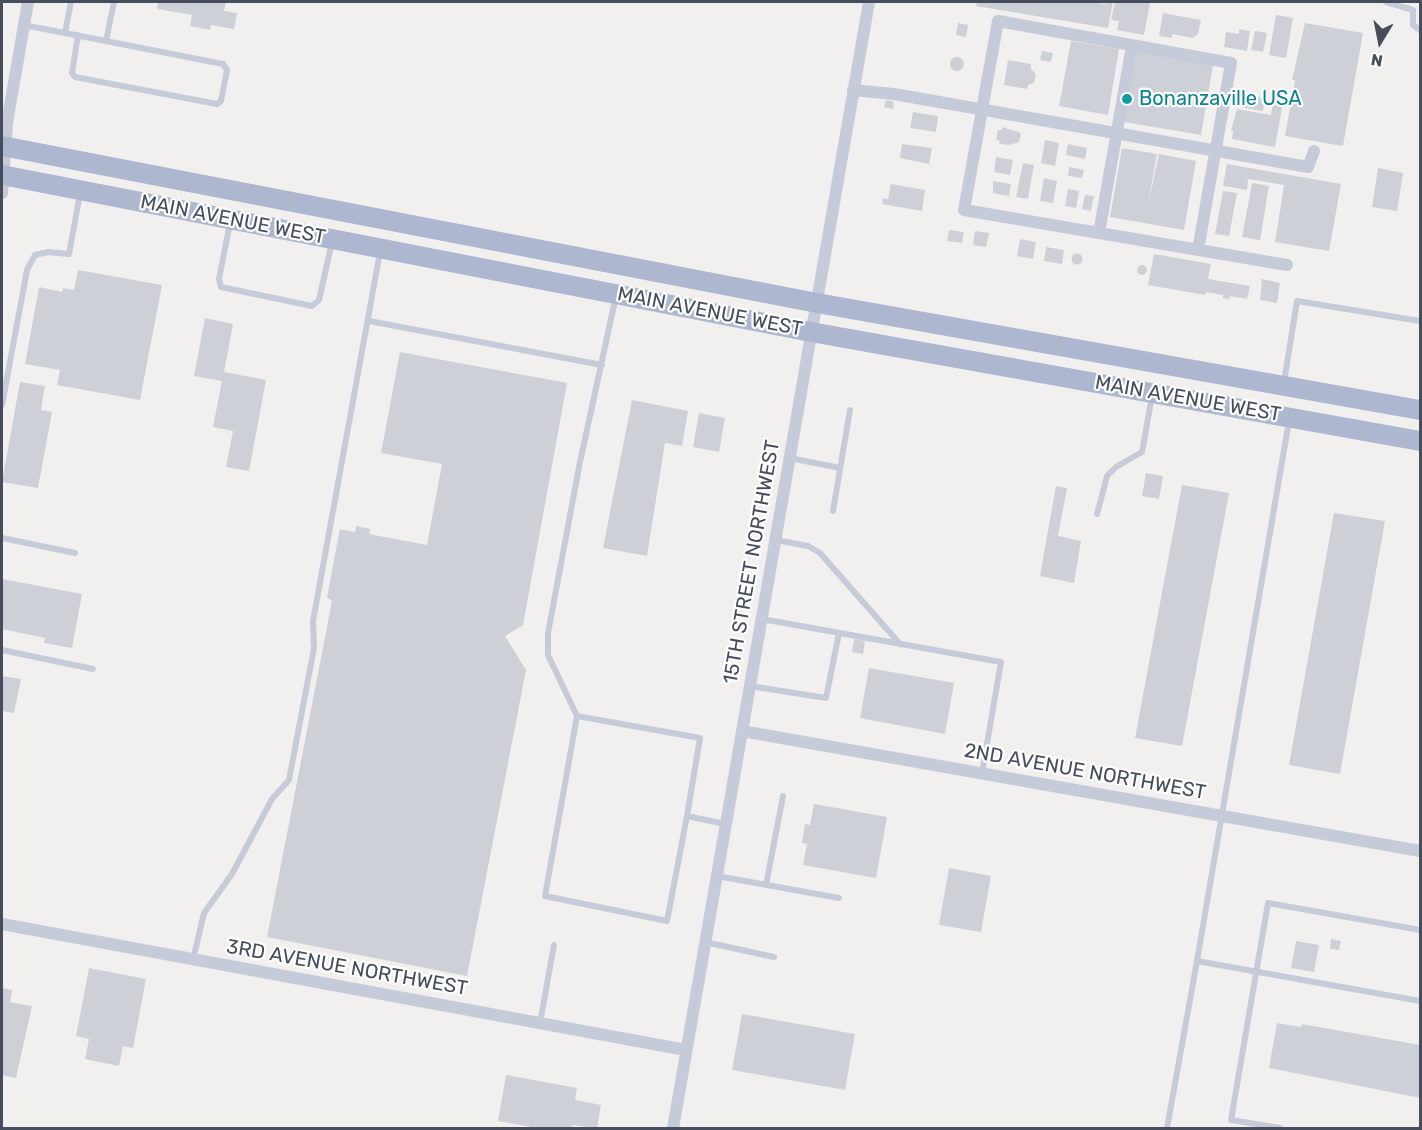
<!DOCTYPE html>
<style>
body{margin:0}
#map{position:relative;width:1422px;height:1130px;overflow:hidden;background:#f2f0ef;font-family:Rubik,sans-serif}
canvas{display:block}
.frame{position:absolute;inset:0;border:3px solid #464e5e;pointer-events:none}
.north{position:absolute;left:1350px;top:12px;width:60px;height:60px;-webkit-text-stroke:4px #fff;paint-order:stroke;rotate:190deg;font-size:16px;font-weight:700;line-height:24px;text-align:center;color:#464e5e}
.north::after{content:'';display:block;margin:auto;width:21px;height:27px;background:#464e5e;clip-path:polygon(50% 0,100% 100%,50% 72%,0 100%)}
</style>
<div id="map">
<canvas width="1422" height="1130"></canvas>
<div class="frame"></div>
<div class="north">N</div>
</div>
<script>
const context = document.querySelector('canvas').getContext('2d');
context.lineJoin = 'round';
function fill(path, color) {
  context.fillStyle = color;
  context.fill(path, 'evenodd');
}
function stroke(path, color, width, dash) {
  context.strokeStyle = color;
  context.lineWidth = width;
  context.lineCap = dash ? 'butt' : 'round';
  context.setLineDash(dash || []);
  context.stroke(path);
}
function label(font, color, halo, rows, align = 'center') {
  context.font = font + ' Rubik,sans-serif';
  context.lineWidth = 4.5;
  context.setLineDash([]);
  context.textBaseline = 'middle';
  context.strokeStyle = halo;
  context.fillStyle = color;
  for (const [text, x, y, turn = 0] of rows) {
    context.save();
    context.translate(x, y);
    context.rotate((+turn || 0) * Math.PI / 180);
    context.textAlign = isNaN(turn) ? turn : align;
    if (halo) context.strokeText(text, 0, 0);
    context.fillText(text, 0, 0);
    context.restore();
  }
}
fill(new Path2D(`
 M158,2H226L224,11L237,13L234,29L211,25L210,30L190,26L192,15L157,9Z
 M977,2H1091L1105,4L1106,2H1113L1108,28L976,6Z
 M1115,2L1150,3L1144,35L1117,30L1119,21L1111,20Z
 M1163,13L1201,20L1198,34L1193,38L1172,34V38L1159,36Z
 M1276,15L1293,18L1286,58L1269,55Z
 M958,23L968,25L966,37L956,35Z
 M1305,23L1363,33L1343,146L1285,136L1295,80H1292Z
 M1239,29L1250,31L1247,51L1224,47L1226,32L1239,34Z
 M1255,31L1267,33L1263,52L1251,50Z
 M1071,41L1119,49L1108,115L1059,106Z
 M1042,51L1053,53L1051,62L1040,60Z
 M1137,52L1213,65L1201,135L1124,122Z
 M950 64a7 7 0 1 1 14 0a7 7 0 1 1-14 0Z
 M1008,60L1031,64V69L1036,74L1034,83L1028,85L1027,89L1004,85Z
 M1242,94L1265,98L1263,111L1240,107Z
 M886,100L894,102L893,109L884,107Z
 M1273,102L1283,103L1275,147L1232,139L1233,131L1231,130L1237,109L1271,115Z
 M913,112L938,116L936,132L910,128Z
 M1002,127L1021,133L1019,142L1009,145L999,144L1000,141L996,140L998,130H1002Z
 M1045,140L1059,143L1055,166L1041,163Z
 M902,144L932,148L929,164L900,158Z
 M1068,144L1087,148L1085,159L1066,155Z
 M1122,148L1157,154L1148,204L1159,154L1196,161L1184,230L1110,217Z
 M996,157L1013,160L1010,175L994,172Z
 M1023,163L1034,165L1028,199L1016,197Z
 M1227,164L1341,184L1329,251L1275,242L1284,185L1248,179L1247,190L1223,186Z
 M1069,167L1084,170L1082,178L1068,176Z
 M1378,168L1403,173L1397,211L1372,207Z
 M1044,178L1057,181L1053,203L1040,201Z
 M993,181L1011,184L1009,196L993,193Z
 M1252,183L1269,186L1260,240L1242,237Z
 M891,184L925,190L922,211L882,204L883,198L888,199Z
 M1068,189L1079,191L1076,208L1065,206Z
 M1223,191L1237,193L1229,236L1215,234Z
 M1085,195L1094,196L1091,211L1082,209Z
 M949,230L964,232L962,243L947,241Z
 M975,231L989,233L986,247L973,245Z
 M1020,239L1036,242L1033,259L1017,256Z
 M1046,247L1064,250L1062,264L1044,261Z
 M1071.5 259a5.5 5.5 0 1 1 11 0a5.5 5.5 0 1 1-11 0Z
 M1154,254L1211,264L1208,279L1250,286L1247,299L1230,296L1229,299L1223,298V295L1206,292L1205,295L1148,285Z
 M1137 270a5 5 0 1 1 10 0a5 5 0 1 1-10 0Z
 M78,270L162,285L140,400L57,385L60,370L25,364L39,287L62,292L63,288L74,290Z
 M1262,279L1280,283L1277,303L1260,300Z
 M205,318L233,324L224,372L266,380L249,471L226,467L233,431L213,427L222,381L194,376Z
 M400,352L567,383L523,625L505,636L526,670L467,976L267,937L332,601L327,597L340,529L355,532L356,526L370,529L369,534L427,545L442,464L381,453Z
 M20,382L45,386L41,410L52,412L38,488L2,482Z
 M632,400L688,411L682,446L665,443L647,556L603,548Z
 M699,413L725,418L719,452L693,447Z
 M1146,473L1163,476L1159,499L1142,496Z
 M1182,485L1229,493L1182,746L1135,738Z
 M1056,486L1067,488L1058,536L1081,541L1074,583L1040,576Z
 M1334,513L1385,521L1340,774L1289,765Z
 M2,579L82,594L72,648L44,643L45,638L2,629Z
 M854,639L865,641L863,654L852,652Z
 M869,668L954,683L945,734L860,718Z
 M2,676L21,679L14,713L2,711Z
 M814,804L887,817L876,878L803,865L807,844L802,843L805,824L810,825Z
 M949,868L991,876L981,932L939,925Z
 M1331,939L1341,941L1339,950L1330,949Z
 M1296,941L1319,945L1314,972L1291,968Z
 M89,968L146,979L133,1048L123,1046L119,1066L85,1059L89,1039L76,1036Z
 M2,988L12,990L10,1002L32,1006L16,1078L2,1075Z
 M742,1014L855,1034L845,1090L732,1070Z
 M1277,1023L1301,1027L1302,1024L1420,1045V1098L1269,1068Z
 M506,1075L577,1088L575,1100L601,1105L597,1128L572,1125L571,1128H537L498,1121Z`), '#ced0d7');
stroke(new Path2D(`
 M1386,2L1413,10V25L1420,30
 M24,25L223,64L227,70L221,101L217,104L75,77L72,73L78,35
 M65,33L71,2
 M106,41L114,2
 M230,223L219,279L221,287L312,306L319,300L332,242
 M616,296L580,462L548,633V655L577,716L700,738L687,816L725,824
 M369,321L602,365
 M1284,382L1297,301L1420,321
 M2,405L27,270L35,255L48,252L69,254L80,194
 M790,458L840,468
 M833,511L850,410
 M1097,514L1107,476L1116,467L1142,452L1152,396
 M2,538L75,553
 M776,540L808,546L820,553L900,644
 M762,619L1001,662L982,773
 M2,650L93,669
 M750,686L826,698L839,633
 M577,716L545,896L667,921L687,816
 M717,876L839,898
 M766,885L783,796
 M705,942L774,957
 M193,960L204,913L232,874L272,799L289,780L314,648L313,621L380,252
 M1197,961L1289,421
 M540,1023L554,945
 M1167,1128L1197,961L1420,1001
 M1280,1128L1231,1120L1268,903L1420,930`), '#c5cbd8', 6);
stroke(new Path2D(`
 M853,90L894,94L1308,167L1314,151
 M2,193L7,123L28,2
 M1099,233L1132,46
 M1198,250L1231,63L998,21L964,210L1287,265
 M742,731L1420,851
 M2,924L686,1050
 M673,1128L869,2`), '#c5cbd8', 12);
stroke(new Path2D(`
 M2,146L817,303L1420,410
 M2,175L811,332L1420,441`), '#adb8d0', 20);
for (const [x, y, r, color] of [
 [1127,99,6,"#0f9aa8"]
]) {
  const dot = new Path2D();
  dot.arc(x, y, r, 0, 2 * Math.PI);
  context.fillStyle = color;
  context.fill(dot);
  stroke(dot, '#fff', 2);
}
label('20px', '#0d838f', '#fff', [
 ["Bonanzaville USA",1139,99]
], 'left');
label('20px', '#464e5e', '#fff', [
 ["MAIN AVENUE WEST",233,220,11],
 ["MAIN AVENUE WEST",710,312,11],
 ["MAIN AVENUE WEST",1188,399,10],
 ["15TH STREET NORTHWEST",752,562,-80],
 ["2ND AVENUE NORTHWEST",1085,772,10],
 ["3RD AVENUE NORTHWEST",347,968,10]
]);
</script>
